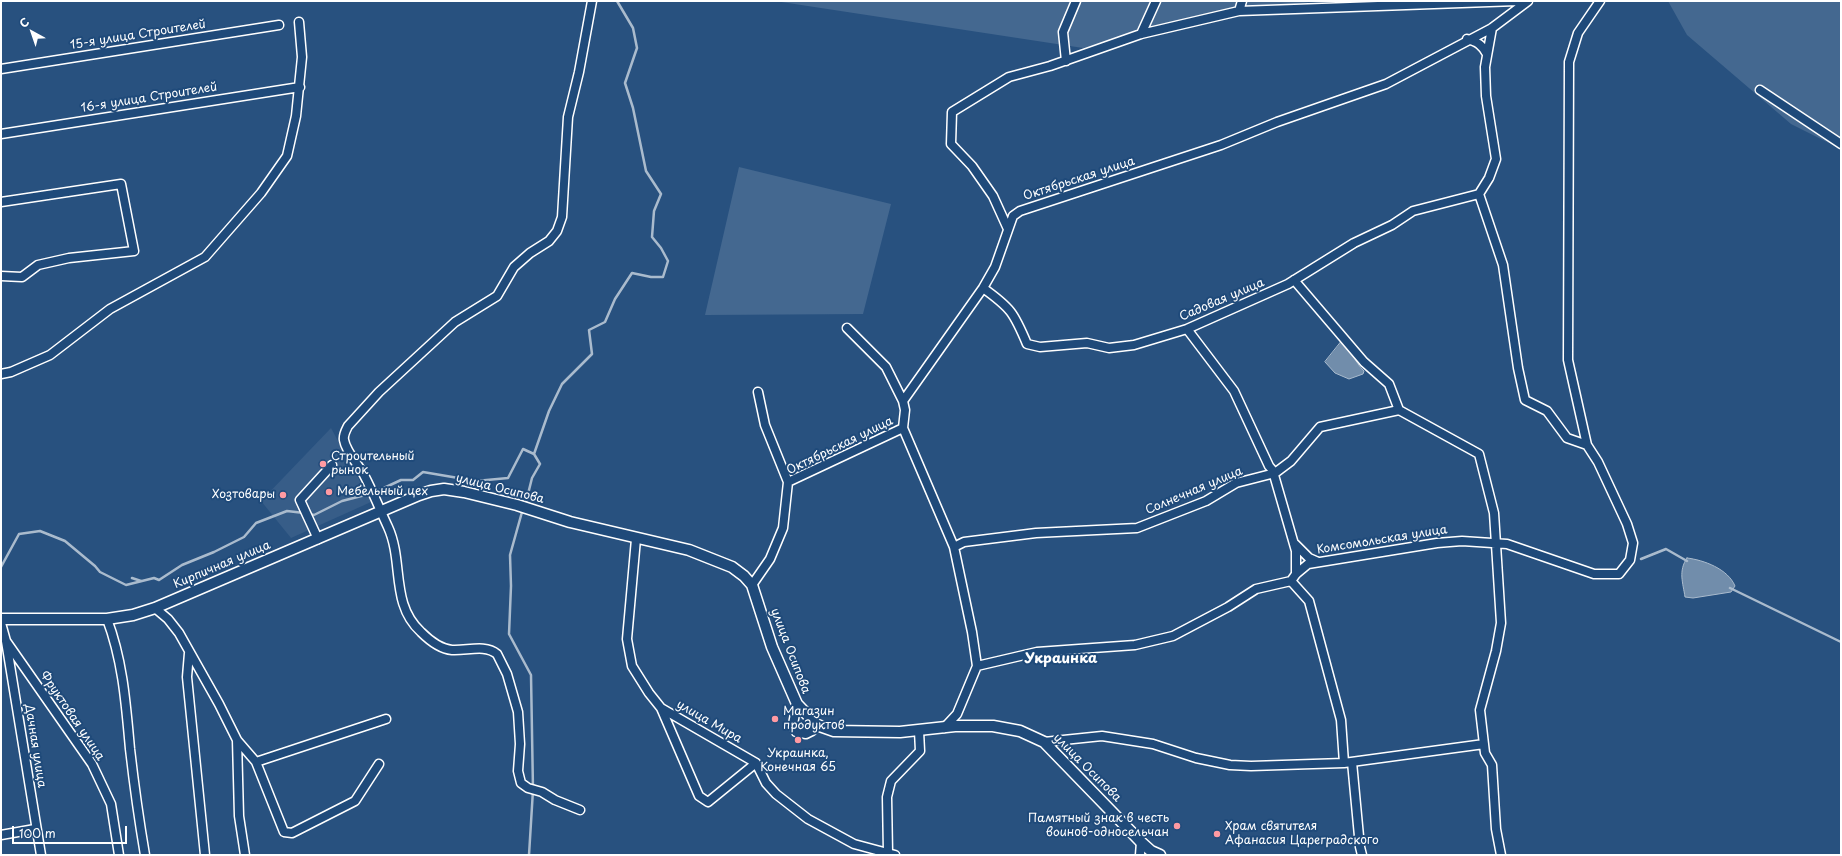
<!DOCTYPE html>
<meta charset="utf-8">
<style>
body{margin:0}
#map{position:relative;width:1842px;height:856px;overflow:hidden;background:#28517f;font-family:"Playpen Sans",sans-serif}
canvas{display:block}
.frame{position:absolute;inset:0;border:2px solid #fff;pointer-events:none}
.north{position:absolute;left:12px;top:12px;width:40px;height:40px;-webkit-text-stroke:3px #1f4a7a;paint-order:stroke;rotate:320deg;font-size:11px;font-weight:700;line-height:16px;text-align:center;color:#fff}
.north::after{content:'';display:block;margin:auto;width:14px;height:18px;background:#fff;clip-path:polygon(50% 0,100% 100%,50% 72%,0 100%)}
.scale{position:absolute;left:12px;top:826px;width:115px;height:18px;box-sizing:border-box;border:2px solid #fff;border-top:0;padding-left:5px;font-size:12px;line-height:14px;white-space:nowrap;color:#fff;-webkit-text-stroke:3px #1f4a7a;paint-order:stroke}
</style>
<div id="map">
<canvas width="1842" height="856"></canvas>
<div class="frame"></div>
<div class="north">С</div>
<div class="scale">100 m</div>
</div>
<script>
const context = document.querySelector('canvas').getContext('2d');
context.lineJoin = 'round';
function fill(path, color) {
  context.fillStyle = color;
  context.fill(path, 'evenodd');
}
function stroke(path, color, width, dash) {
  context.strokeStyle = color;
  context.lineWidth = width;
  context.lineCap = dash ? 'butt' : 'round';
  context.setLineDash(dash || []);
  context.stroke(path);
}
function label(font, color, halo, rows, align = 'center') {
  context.font = font + ' "Playpen Sans",sans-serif';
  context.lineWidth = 4;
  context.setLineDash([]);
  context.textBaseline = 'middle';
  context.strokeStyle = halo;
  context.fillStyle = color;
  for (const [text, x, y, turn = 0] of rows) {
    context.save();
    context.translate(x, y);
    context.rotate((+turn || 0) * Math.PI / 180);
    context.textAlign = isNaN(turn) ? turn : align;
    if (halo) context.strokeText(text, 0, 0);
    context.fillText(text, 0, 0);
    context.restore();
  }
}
fill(new Path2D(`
 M331,428L371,502L291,538L261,501Z`), '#375d88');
fill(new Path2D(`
 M775,1H1320L1239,11L1083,48Z
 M1668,1H1841V149L1791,124L1687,35Z
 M739,167L891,204L863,314L705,315Z`), '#446890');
const water = new Path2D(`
 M1341,342C1351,348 1355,363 1364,371L1363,374L1349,379L1335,373L1325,362Z
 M1687,558C1704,560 1728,569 1735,586L1731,592L1693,598L1685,597C1683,583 1678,571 1687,558Z`);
fill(water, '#718dab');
stroke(water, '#aabbcd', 1);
stroke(new Path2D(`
 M526,502L532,478L540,464L534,454L549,411L562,384L592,354L589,330L605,322L615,299L632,273L651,277H663L668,261L661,248L652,237L654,211L661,194L646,171L633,108L625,83L637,48L633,28L617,1
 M522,512L510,555L511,586L509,634L531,675L533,790L529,855
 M309,514L314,515L342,501L373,493L401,480H413L423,472L476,481L508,478L523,449L534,454
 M1641,559L1666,549L1687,561
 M1,567L19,534L40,531L65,541L95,566L100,572L126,585L154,578L159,580L182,565L214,552L244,537L256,523L287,511L304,513
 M132,578L141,581
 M1730,588L1841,642`), '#aabbcd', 2.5);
const minor = new Path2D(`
 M1239,11L1242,1
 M1141,34L1156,1
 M1467,39C1478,42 1482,45 1487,54
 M1066,61L1063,32L1076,1
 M1,69L279,25
 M1760,90L1841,144
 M1,134L300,87
 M1479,194L1489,178L1496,159L1486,96L1485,67L1492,28
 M1,202L121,184L134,251L69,258L38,265L22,277L1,276
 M1008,229L993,196L972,166L951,144L952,112L1009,77L1050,66L1141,34L1239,11L1517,1
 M1294,280L1364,362L1389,384L1399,410L1479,454L1494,513L1501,623L1496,651L1480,710L1485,753L1492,765L1496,829L1501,855
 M983,288C1011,308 1014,313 1027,344L1040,347L1087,343L1109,348L1134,345L1187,329L1288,284L1354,243L1392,225L1413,211L1479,194
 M847,328L886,367L903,401
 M1187,329L1234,391L1269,466L1275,473L1274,475L1296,551V574
 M1,374L11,372L50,355L110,309L205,257L261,193L287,156L296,116L302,57L299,22
 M758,392L765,425L788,482
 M903,428L954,547L972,632L977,666L957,714L944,728
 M1587,445L1568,360L1569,62L1578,33L1600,1
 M318,539L300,500L332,465
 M636,539L627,639L632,666L649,693L661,708L756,763L766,783L776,794L808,819L854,844L895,855
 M1295,544L1309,558L1318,562
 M954,547L964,542L1036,533L1137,528L1206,501L1236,483L1275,473L1291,461L1320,427L1399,410
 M1291,581L1309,601L1341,720L1344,763
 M752,585L770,559L783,528L788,482L903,428L905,410L903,401L983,288L995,267L1013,216L1020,211L1221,145L1277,122L1386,84L1492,28L1528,1
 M155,608L168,619L179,633L219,704L237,740L256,762L284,832L292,833L355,801L379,764
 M107,619C123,661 126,705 130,749C134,784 139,820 145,855
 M1,623L6,641L41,855
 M6,641L92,764L111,804L119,855
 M189,653L187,677L205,855
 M977,666L1037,652L1135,645L1173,636L1228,607L1256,589L1291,581L1296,574L1308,564L1437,543L1462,541L1507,544L1594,574H1619L1630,560L1633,543L1627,524L1598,462L1587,445L1567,438L1547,411L1525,400L1518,368L1503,265L1479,194
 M797,704L793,724L796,732L806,734L812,731L817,725
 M661,708L699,796L708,802L756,763
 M237,740L239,816L245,855
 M1044,742L1102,736L1153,744L1196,758L1230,765L1251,766L1344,763L1484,744
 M256,762L386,719
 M1352,762L1360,847L1362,855
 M580,810L555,800L542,792L528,788L521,783L518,771L520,744L518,712L507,674L497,654C485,644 467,651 452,650C441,649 429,640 421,632C390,604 404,562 388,527C380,510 373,492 364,475C358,464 346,452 344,440C343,435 346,430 348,426L379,392L455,322L497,296L514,267L530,253L549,241L557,231L562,217L568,117L579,72L592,1
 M1,835L35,829
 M888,853L887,797L891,781L920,751L919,731
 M1140,855L1141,842`);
const major = new Path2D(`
 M1,619H107L133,615L155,608L419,495L431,491L444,489L464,492L517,505L570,522L689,550L732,567L744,576L752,585L772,647L797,704L817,725L834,731L900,732L955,726H993L1020,731L1044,742L1141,842L1151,851L1160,855`);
stroke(minor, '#fff', 11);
stroke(major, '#fff', 13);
stroke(minor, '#1f4a7a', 8);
stroke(major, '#1f4a7a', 10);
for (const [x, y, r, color] of [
 [323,464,4,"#ff9aa2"],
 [329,492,4,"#ff9aa2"],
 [283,495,4,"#ff9aa2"],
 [775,719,4,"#ff9aa2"],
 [798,740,4,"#ff9aa2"],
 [1177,826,4,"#ff9aa2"],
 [1217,834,4,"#ff9aa2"]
]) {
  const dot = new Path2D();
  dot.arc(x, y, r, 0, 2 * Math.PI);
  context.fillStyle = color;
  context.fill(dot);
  stroke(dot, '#1f4a7a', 1.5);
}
label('12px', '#fff', '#1f4a7a', [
 ["15-я улица Строителей",138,35,-9],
 ["16-я улица Строителей",149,98,-9],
 ["Октябрьская улица",1079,179,-18],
 ["Садовая улица",1222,300,-23],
 ["Октябрьская улица",840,446,-26],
 ["улица Осипова",500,489,14],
 ["Солнечная улица",1194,491,-23],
 ["Комсомольская улица",1382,540,-9],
 ["Кирпичная улица",222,565,-23],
 ["улица Осипова",790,651,69],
 ["Фруктовая улица",72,716,56],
 ["улица Мира",709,722,30],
 ["Дачная улица",35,746,81],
 ["улица Осипова",1087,768,45]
]);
label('12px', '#fff', '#1f4a7a', [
 ["Строительный",331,457],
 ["рынок",331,471],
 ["Мебельный цех",337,492],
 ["Хозтовары",275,495,"right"],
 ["Магазин",783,712],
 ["продуктов",783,726],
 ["Украинка,",798,754,"center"],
 ["Конечная 65",798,768,"center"],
 ["Памятный знак в честь",1169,819,"right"],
 ["воинов-односельчан",1169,833,"right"],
 ["Храм святителя",1225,827],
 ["Афанасия Цареградского",1225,841]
], 'left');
label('bold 14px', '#fff', '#1f4a7a', [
 ["Украинка",1061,659]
]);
</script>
